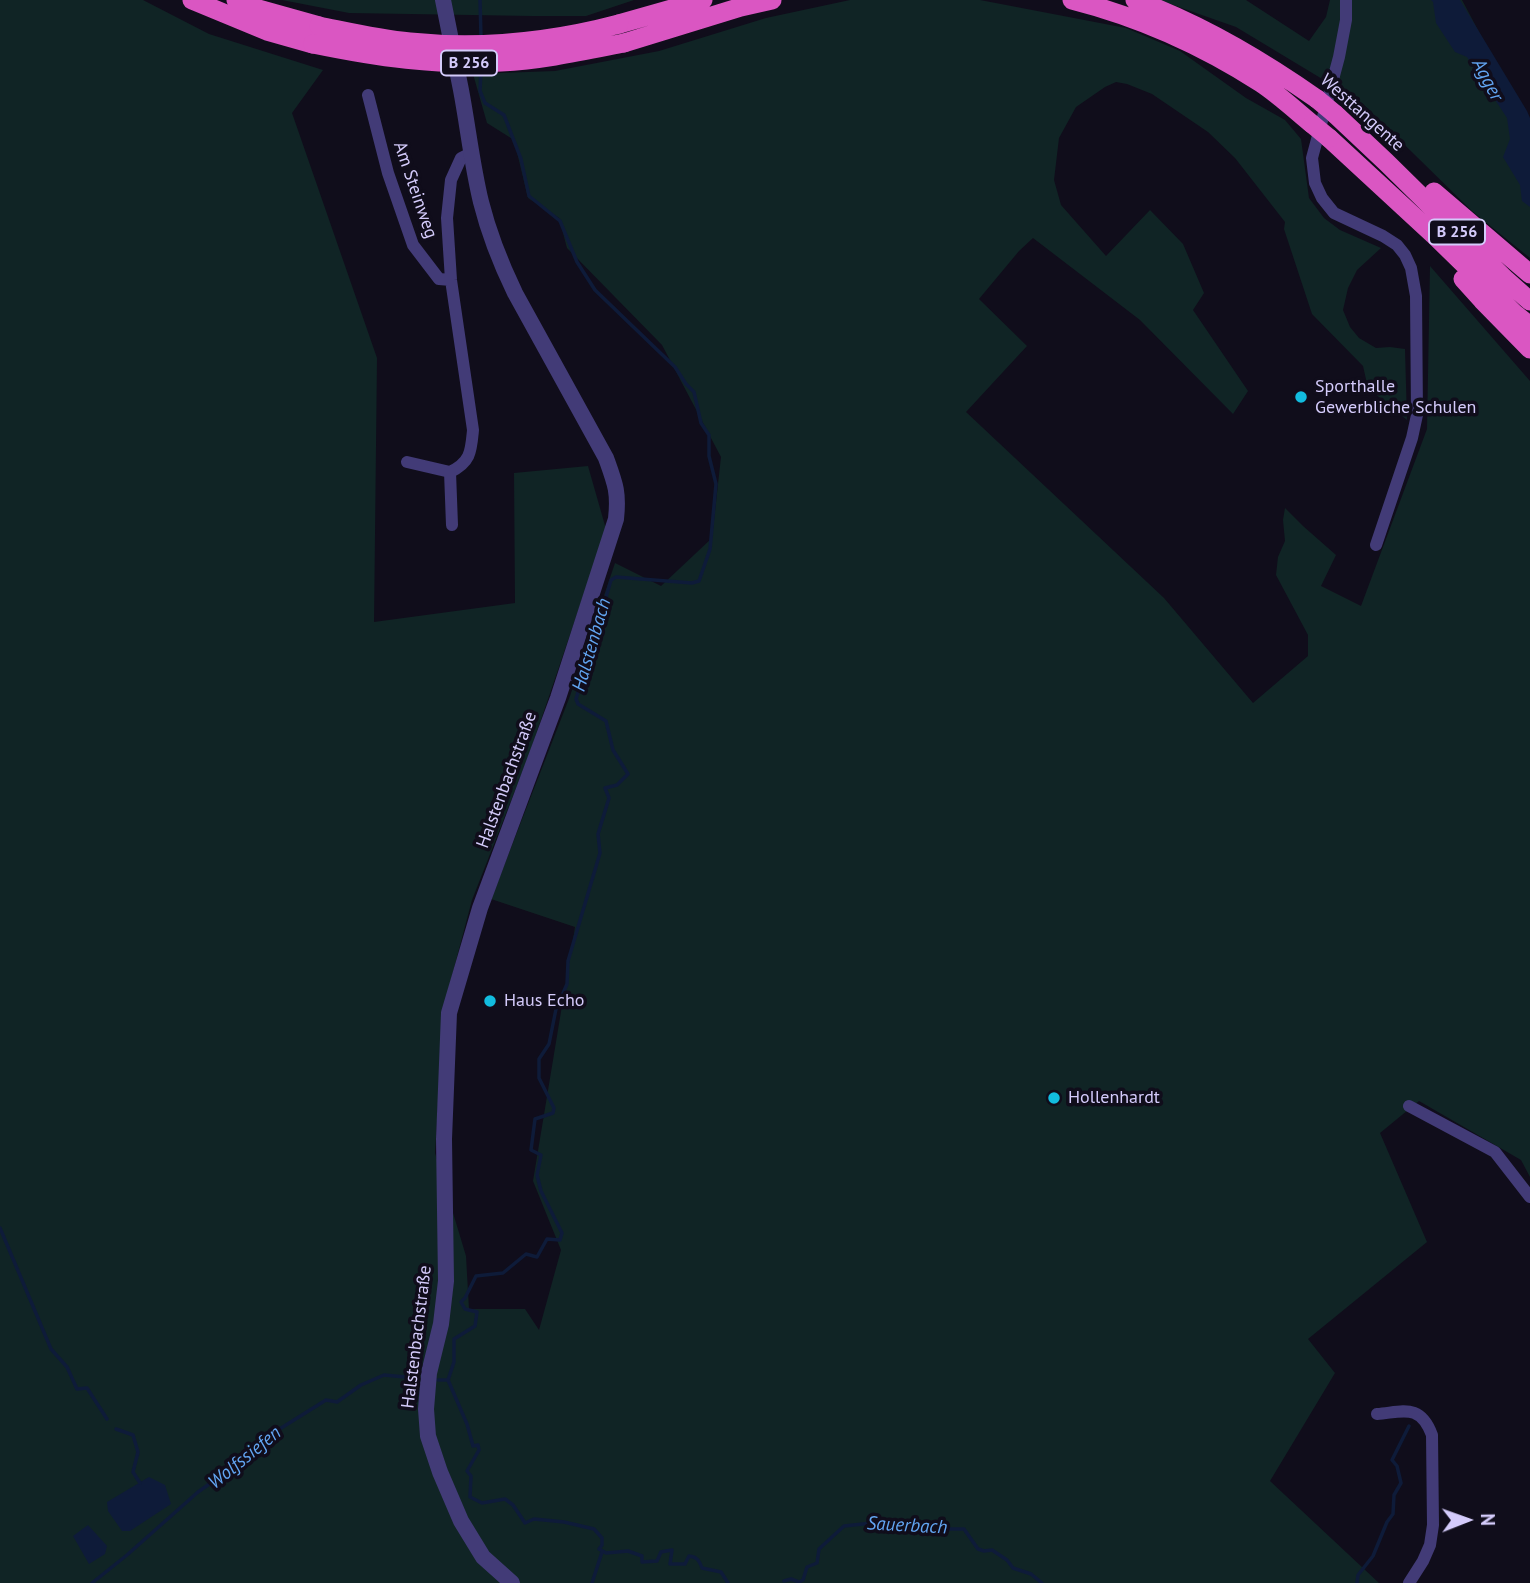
<!DOCTYPE html>
<meta charset="utf-8">
<style>
body{margin:0}
#map{position:relative;width:1530px;height:1583px;overflow:hidden;background:#100d1b;font-family:"PT Sans",sans-serif}
canvas{display:block}
.north{position:absolute;left:1432px;top:1485px;width:70px;height:70px;-webkit-text-stroke:5px #100d1b;paint-order:stroke;rotate:89deg;font-size:19px;font-weight:700;line-height:28px;text-align:center;color:#d4cbfb}
.north::after{content:'';display:block;margin:auto;width:24px;height:32px;background:#d4cbfb;clip-path:polygon(50% 0,100% 100%,50% 72%,0 100%)}
</style>
<div id="map">
<canvas width="1530" height="1583"></canvas>
<div class="north">N</div>
</div>
<script>
const context = document.querySelector('canvas').getContext('2d');
context.lineJoin = 'round';
function fill(path, color) {
  context.fillStyle = color;
  context.fill(path, 'evenodd');
}
function stroke(path, color, width, dash) {
  context.strokeStyle = color;
  context.lineWidth = width;
  context.lineCap = dash ? 'butt' : 'round';
  context.setLineDash(dash || []);
  context.stroke(path);
}
function label(font, color, halo, rows, align = 'center') {
  context.font = font + ' "PT Sans",sans-serif';
  context.lineWidth = 7;
  context.setLineDash([]);
  context.textBaseline = 'middle';
  context.strokeStyle = halo;
  context.fillStyle = color;
  for (const [text, x, y, turn = 0] of rows) {
    context.save();
    context.translate(x, y);
    context.rotate((+turn || 0) * Math.PI / 180);
    context.textAlign = isNaN(turn) ? turn : align;
    if (halo) context.strokeText(text, 0, 0);
    context.fillText(text, 0, 0);
    context.restore();
  }
}
fill(new Path2D(`
 M0,0H143L209,34L323,70L292,113L377,358L374,622L515,603L514,473L588,466L606,529L529,755L472,900L444,1006L435,1153L466,1256L469,1309H525L539,1330L561,1250L533,1181L575,927L491,899L570,696L615,563L661,586L712,538L721,457L662,345L567,248L559,218L528,198L514,140L487,123L473,74L555,71L659,51L766,18L850,0H980L1126,28L1180,51L1246,98L1285,120L1301,139L1309,198L1324,218L1340,230L1381,248L1357,270L1348,288L1343,310L1350,327L1359,338L1376,348L1390,347L1405,349L1407,420L1368,388L1363,366L1312,314L1284,229L1285,222L1235,158L1208,132L1152,94L1127,84L1116,82L1105,87L1076,107L1059,138L1054,180L1061,205L1106,256L1150,210L1183,244L1204,293L1193,310L1248,391L1233,414L1140,320L1033,238L1019,251L979,299L1027,346L966,412L1164,598L1253,703L1308,656V635L1276,575L1278,557L1285,541L1283,520L1285,508L1303,526L1336,555L1321,586L1361,606L1427,429L1430,266L1530,381V1177L1521,1160L1419,1101L1380,1133L1427,1242L1308,1339L1335,1373L1270,1481L1379,1583H0Z
 M282,0H634L586,16H532L349,13Z
 M1159,0H1246L1309,41L1326,17L1330,0H1462L1530,128V258L1473,212L1362,103L1236,27Z`), '#102425');
fill(new Path2D(`
 M1431,0H1460L1527,111L1530,118V207L1522,201L1520,185L1503,157L1510,139L1507,118L1467,57L1455,52L1436,23L1433,2Z
 M149,1477L165,1485L171,1504L130,1531H122L108,1511L107,1502Z
 M88,1525L107,1546L105,1554L89,1564L73,1536Z`), '#0e1b39');
stroke(new Path2D(`
 M480,0L481,37
 M0,1228L51,1349L67,1367L77,1389L87,1388L107,1419
 M438,1380H448
 M448,1380L454,1362V1339L475,1326L477,1312L465,1309L461,1302L465,1298L476,1276L503,1273L526,1254L537,1257L547,1239L560,1240L562,1233L541,1191L537,1175L541,1155L531,1150L535,1119L553,1113L554,1108L539,1078V1059L549,1044L556,1009L567,984L568,961L600,853L598,834L609,798L605,788L617,785L628,774L613,750L606,721L578,704L576,699L611,580L616,577L692,583L699,581L710,549L716,484L709,456V435L701,423L694,392L686,384L675,367L595,290L577,262L560,221L529,196L521,159L504,115L485,103L480,91L481,69
 M448,1380L467,1424L473,1446L478,1445L479,1450L467,1471L471,1476L470,1497L482,1503L505,1499L513,1505L525,1523L534,1519L564,1522L594,1529L602,1538V1545L599,1549L606,1553L628,1551L642,1556V1562L657,1561L661,1552L672,1550L670,1564H685L689,1556C697,1557 699,1560 702,1568L721,1572L728,1583
 M116,1429L133,1435L138,1452L133,1472L140,1483
 M784,1581L791,1579L799,1582L803,1580L807,1567L817,1563L819,1549L844,1526L882,1522L925,1524L938,1529H964L978,1549L984,1551L992,1550L1007,1560L1013,1568L1031,1574L1042,1583
 M92,1583L127,1555L198,1492L246,1458L278,1430L326,1400L337,1402L361,1385L384,1375L416,1378
 M592,1583L602,1552
 M1357,1583L1358,1575L1373,1556L1387,1522L1393,1514L1394,1495L1401,1483L1397,1466L1392,1460L1409,1426`), '#0e1b39', 3.5);
stroke(new Path2D(`
 M1346,0V20L1339,57L1312,158L1315,183L1322,198L1334,213L1383,236L1397,245L1405,255L1411,268L1416,296L1417,415L1412,438L1376,545
 M368,95L388,173L413,245L439,279L451,280
 M407,462L450,472
 M452,525L450,472C471,462 471,451 473,430L451,280L447,218L451,180L461,158L471,153
 M1409,1106L1495,1152L1530,1197
 M1377,1414C1403,1412 1420,1403 1432,1435L1433,1525L1430,1545L1423,1561L1409,1583`), '#423b77', 12);
stroke(new Path2D(`
 M443,0C449,30 455,60 461,90C468,127 472,165 481,202C489,234 501,264 515,293L606,458C615,483 619,492 616,519L558,698L480,908L449,1013L444,1139L446,1281L441,1324L429,1373L426,1409L428,1436L440,1472L461,1521L483,1557L512,1583`), '#423b77', 16);
stroke(new Path2D(`
 M192,0L267,31L313,44
 M236,0L255,8L319,26
 M1072,0C1139,17 1202,45 1261,83C1279,95 1295,110 1312,124
 M1135,0C1201,24 1260,59 1317,99
 M619,24L703,0
 M624,43L741,7L772,0
 M1335,114L1386,162L1506,280L1530,301
 M1329,138L1434,235L1515,314L1530,326
 M1434,192L1530,274
 M1463,279L1482,300L1530,349`), '#da56c2', 19);
stroke(new Path2D(`
 M319,26C349,32 379,39 410,42C479,49 551,42 619,24
 M313,44C376,57 437,66 501,62C542,60 583,51 624,43
 M1317,99L1335,114
 M1312,124L1329,138`), '#da56c2', 19);
for (const [x, y, r, color] of [
 [1301,397,7,"#12bcdf"],
 [490,1001,7,"#12bcdf"],
 [1054,1098,7,"#12bcdf"]
]) {
  const dot = new Path2D();
  dot.arc(x, y, r, 0, 2 * Math.PI);
  context.fillStyle = color;
  context.fill(dot);
  stroke(dot, '#100d1b', 2.5);
}
for (const [x, y, w] of [
 [469,63,56],
 [1457,232,56]
]) {
  const box = new Path2D();
  box.roundRect(x - w / 2, y - 12.5, w, 25, 5);
  context.fillStyle = '#100d1b';
  context.fill(box);
  stroke(box, '#d4cbfb', 2);
}
label('bold 16px', '#d4cbfb', null, [
 ["B 256",469,63],
 ["B 256",1457,232]
]);
label('18px', '#d4cbfb', '#100d1b', [
 ["Westtangente",1362,113,42],
 ["Am Steinweg",415,190,71],
 ["Halstenbachstraße",507,780,-70],
 ["Halstenbachstraße",417,1337,-83]
]);
label('18px', '#d4cbfb', '#100d1b', [
 ["Sporthalle",1315,387],
 ["Gewerbliche Schulen",1315,408],
 ["Haus Echo",504,1001],
 ["Hollenhardt",1068,1098]
], 'left');
label('italic 19px', '#62a5f2', '#100d1b', [
 ["Agger",1487,80,62],
 ["Halstenbach",592,645,-74],
 ["Wolfssiefen",245,1458,-39],
 ["Sauerbach",907,1526,3]
]);
</script>
